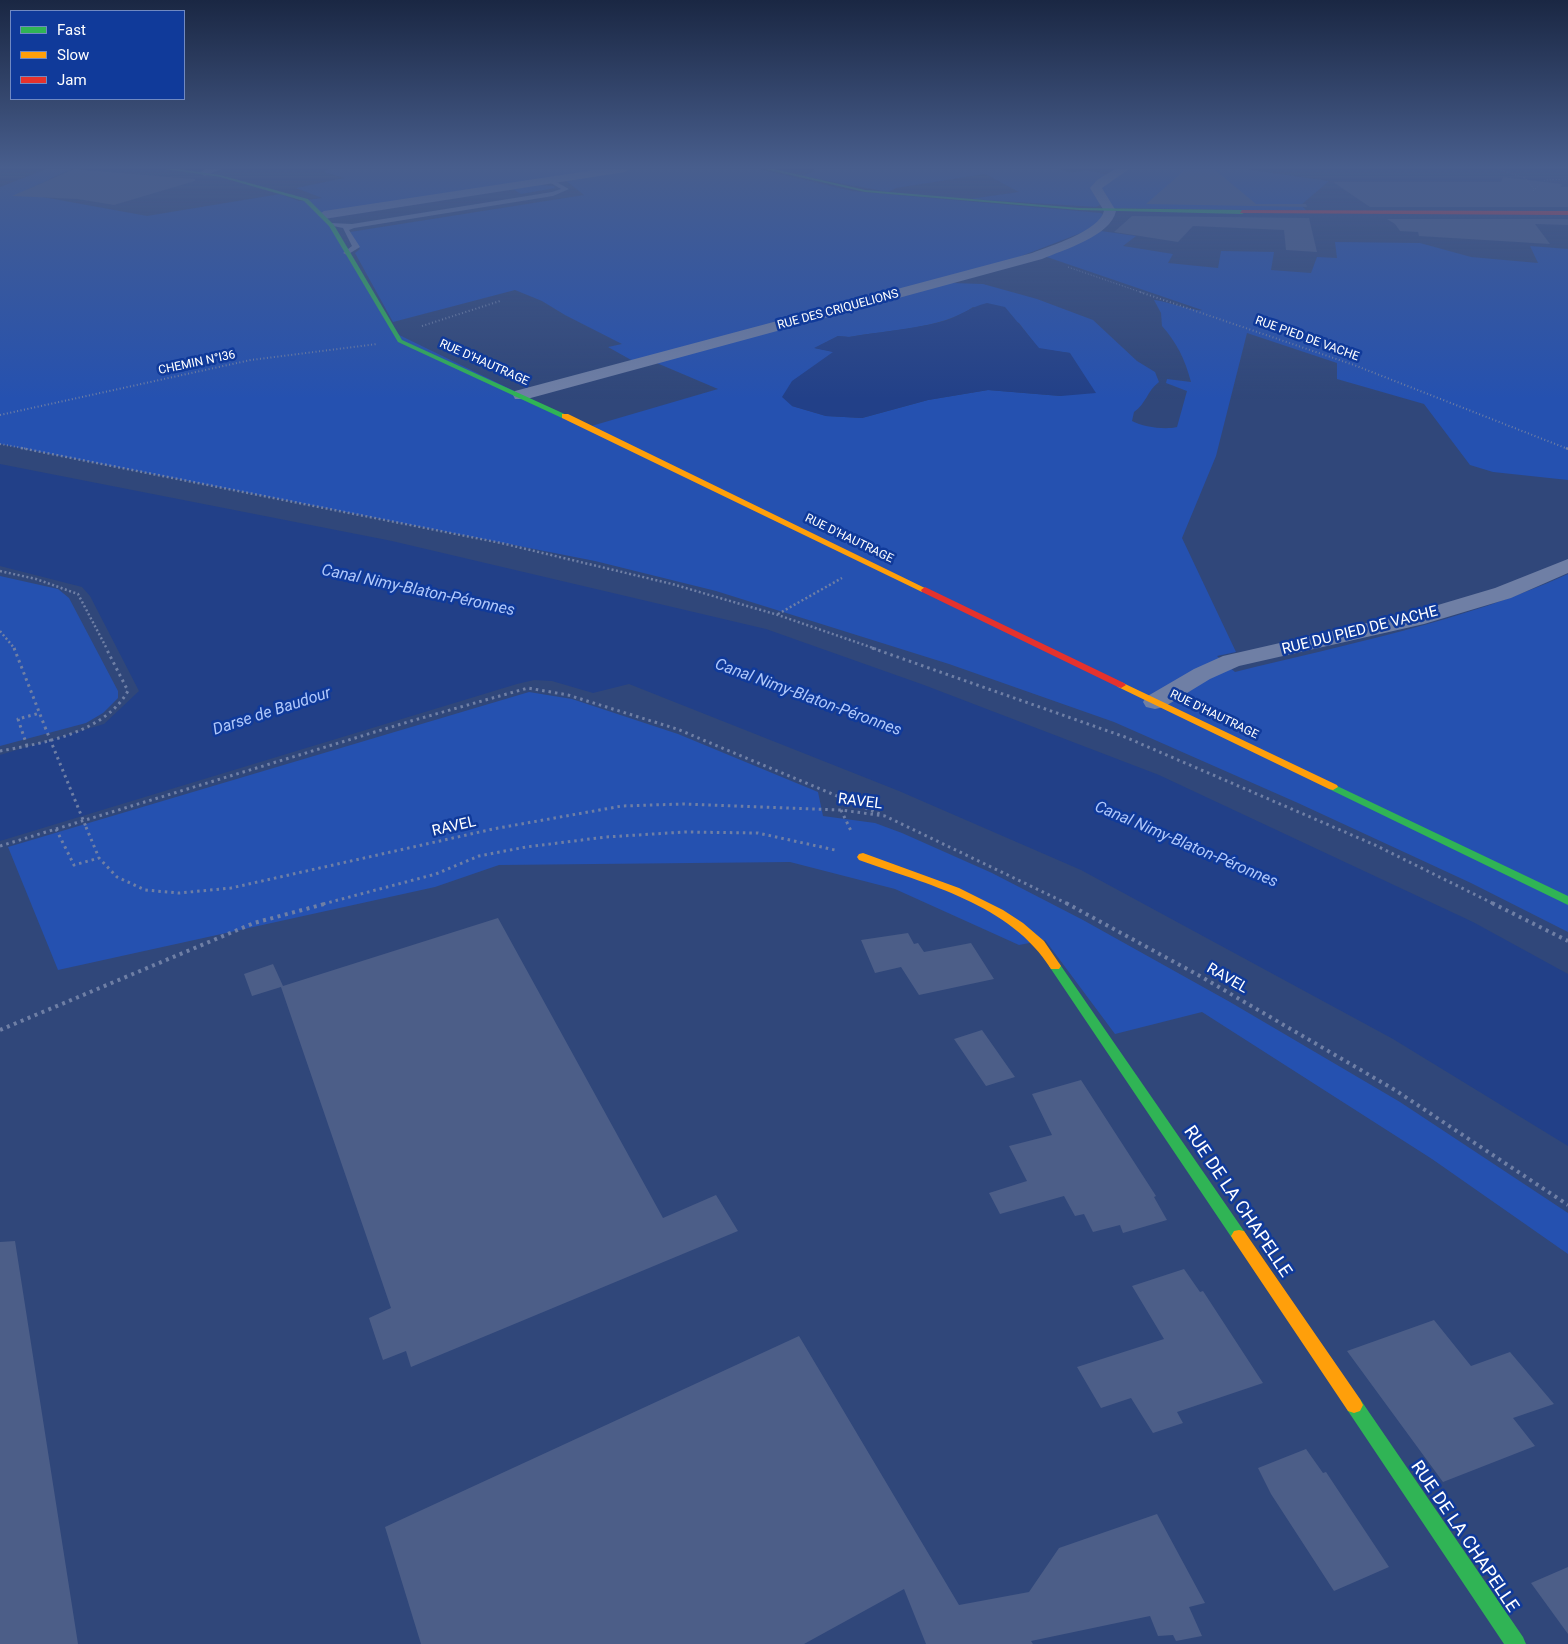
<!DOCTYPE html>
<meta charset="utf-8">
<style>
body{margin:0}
#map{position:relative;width:1568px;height:1644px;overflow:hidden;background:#30477a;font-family:Roboto,sans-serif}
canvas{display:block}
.legend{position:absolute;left:10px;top:10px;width:175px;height:90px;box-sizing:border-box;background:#103a9a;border:1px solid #7089c2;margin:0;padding:6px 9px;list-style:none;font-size:15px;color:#fff}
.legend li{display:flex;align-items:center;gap:10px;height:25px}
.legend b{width:25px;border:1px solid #7089c2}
</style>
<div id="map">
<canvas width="1568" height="1644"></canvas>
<ul class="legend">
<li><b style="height:6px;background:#30b455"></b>Fast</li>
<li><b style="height:6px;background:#ff9f0a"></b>Slow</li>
<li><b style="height:6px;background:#e5322d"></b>Jam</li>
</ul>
</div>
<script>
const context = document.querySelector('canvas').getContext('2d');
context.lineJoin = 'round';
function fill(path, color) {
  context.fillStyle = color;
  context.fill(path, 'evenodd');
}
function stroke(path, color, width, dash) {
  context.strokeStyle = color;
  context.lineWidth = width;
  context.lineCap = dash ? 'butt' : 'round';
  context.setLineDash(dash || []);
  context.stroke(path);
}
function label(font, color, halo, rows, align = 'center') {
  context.font = font + ' Roboto,sans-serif';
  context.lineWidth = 5;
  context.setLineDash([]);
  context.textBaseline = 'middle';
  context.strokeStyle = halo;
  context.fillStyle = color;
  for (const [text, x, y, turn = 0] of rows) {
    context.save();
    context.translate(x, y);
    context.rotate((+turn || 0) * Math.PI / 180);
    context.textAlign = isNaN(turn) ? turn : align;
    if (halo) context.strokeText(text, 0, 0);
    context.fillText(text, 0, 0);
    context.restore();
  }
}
fill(new Path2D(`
 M46,169H71L21,193L147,216L280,194L299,201L322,198L296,188L344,178L324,172L329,169H625L324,215L393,332L588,427L718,389L645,358L633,361L608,347L622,344L565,315L542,301L515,290L393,322L355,253L360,249L350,232L584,195L565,180L633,169H759L852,191L1101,213L1104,215L1099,224L1086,231L952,283L983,284L1037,299L1093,320L1137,361L1155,372L1159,382C1147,391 1146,404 1134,412L1132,421C1143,427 1165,430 1177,427L1187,391L1166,383L1167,379L1191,382C1185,359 1177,343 1162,326L1161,313L1154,300C1166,301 1195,312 1202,310L1044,256L1101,231L1136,236L1123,246L1173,254L1168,263L1218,268L1221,251L1274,252L1271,270L1311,273L1317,257L1337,258L1335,242L1420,243L1471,257L1538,263L1530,246L1568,249V480L1493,472L1470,465L1424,404L1337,379V363L1247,333L1216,456L1182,538L1236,652L1217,656L1235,672C1347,644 1463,622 1568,574V932L1471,883L1298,803L1114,722L949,664L716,591L595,561L0,444V187ZM973,307L1019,323L1039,349L1070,353L1061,396L988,390L928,400L862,418L826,416L792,406L834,352L815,348L838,336L849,337C887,330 942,329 973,307Z
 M813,169H1060L1072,173L1086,170L1109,175L1097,181L1102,204L1096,207L969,199L1019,192L985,174L896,188L888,192L801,176L815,171Z
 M1129,169H1245L1329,181L1301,205L1307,211L1113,208L1100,185Z
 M538,185L554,186L555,188L521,194L513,189Z
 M0,576L58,589L69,598L118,691V698L103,713L86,723L0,746Z
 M529,692L572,699L678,734L818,792L823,816L875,823L902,833L992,873L1083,920L1230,1002L1400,1102L1568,1213V1254L1432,1159L1202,1012L1115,1034L1045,940L1019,945L895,889L790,862L499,865L435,887L58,970L8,847Z`), '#2551b0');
fill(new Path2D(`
 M987,303L1005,307L1039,348L1070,353L1096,393L1061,396L988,390L928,400L862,418L826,416L792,406L782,397L792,381L833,352L814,348L838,336L849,337C878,332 913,329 941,322C957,318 970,307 987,303Z
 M0,464L392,541L766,629L924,685L1159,775L1473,922L1568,974V1146L1393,1039L1081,870L899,791L629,684L593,693L552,681L534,680L517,684L0,841V755L104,724L139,691L90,596L82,587L0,566Z`), '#224088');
fill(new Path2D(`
 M74,169L195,179V181L114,205L78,199L12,196Z
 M1186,169H1214L1256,204H1306L1307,207L1146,204Z
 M1503,177L1562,184L1561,187H1568V207H1370L1333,182H1501Z
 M1132,216L1309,218L1317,252L1286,250L1284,230L1193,226L1178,242L1114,232Z
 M1387,219H1568V225L1535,224L1550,244L1419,236L1418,232L1400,231L1395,224Z
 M498,918L663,1218L716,1195L738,1231L411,1367L406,1351L383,1360L369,1318L391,1308L281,987L252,996L244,974L273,964L283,986Z
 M908,933L914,944L918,943L924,952L971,943L994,979L919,995L901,967L875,973L861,940Z
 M982,1030L1015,1077L986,1086L954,1039Z
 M1081,1080L1156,1196L1154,1197L1167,1220L1123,1233L1120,1225L1093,1232L1084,1214L1075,1216L1064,1196L1000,1214L989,1193L1027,1181L1009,1146L1052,1135L1032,1094Z
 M15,1241L78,1644H0V1242Z
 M1184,1269L1200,1292L1203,1291L1263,1383L1177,1412L1183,1423L1153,1433L1131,1398L1101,1408L1077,1367L1164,1339L1132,1286Z
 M1434,1320L1471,1366L1510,1352L1554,1404L1513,1418L1535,1446L1443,1482L1347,1351Z
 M799,1336L959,1605L1029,1592L1059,1548L1157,1514L1205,1603L1189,1607L1202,1636L1176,1641L1173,1635L1158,1636L1150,1616L1031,1641L1033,1644H926L904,1589L804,1644H421L385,1527Z
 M1306,1449L1323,1473L1326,1472L1389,1567L1334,1591L1271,1494L1258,1468Z
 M1568,1567V1634L1531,1583Z`), '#4c5e88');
stroke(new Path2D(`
 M1498,169L1525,178L1534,189
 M1533,191L1545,180L1568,179
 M1068,267L1143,293`), '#6f7fa5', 1, [1, 2]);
stroke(new Path2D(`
 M1140,292L1354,365L1568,449
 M422,326L500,301
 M0,415L251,360L377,344
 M0,444L28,449`), '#6f7fa5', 2, [1, 2.5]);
stroke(new Path2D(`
 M21,448L501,543L672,584L778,615L876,649
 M1566,448L1568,449
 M0,571L36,579L78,594L107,649
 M778,614L842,578
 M0,631L15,649`), '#6f7fa5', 2.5, [2, 2.5]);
stroke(new Path2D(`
 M14,648L45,727
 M872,648L1125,737L1375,845L1494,904
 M27,746L18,719L40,713
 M0,751C44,743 104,733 128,691L106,648
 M841,810L852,833
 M86,827L99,858L117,877L145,890L179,893L231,888L493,829L622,806L683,804L841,810L885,816L1068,904
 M56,829L74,865L99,858
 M0,846L411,721L528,688L568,695L677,729L880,814
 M323,904L436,874L479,856L526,847L606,837L685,832L758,833L835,850`), '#6f7fa5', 3, [2.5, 4]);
stroke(new Path2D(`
 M1066,903L1200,976L1395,1090L1568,1205
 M1492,903L1568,941
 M0,1030L254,923L328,903`), '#6f7fa5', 4, [3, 4.5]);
fill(new Path2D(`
 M551,179L569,189L553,196L354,228L349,230L360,247L347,255L343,253L352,246L343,228L328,225L331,223L352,224L552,192L561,189L549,182Z`), '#6f7fa5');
fill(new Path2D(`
 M205,169H221L205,176L199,173Z
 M601,169H630L625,172L324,219L318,215L324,211Z
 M1115,169H1129L1102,188L1116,211C1111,236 1063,250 1042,259L527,399H515L513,395L515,391L1032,253C1050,246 1099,231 1104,211L1090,188L1097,180Z
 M1568,559V573L1511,598L1424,624L1239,666L1210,679L1164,707L1155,709L1146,707L1143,702L1146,697L1194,669L1223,656L1411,613L1495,588Z`), '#6f7fa5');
fill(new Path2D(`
 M164,169H179L220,175L308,199L334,225L402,340L569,416L562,418L398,342L329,226L304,201L220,177Z
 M764,169H774L865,190L1079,208L1242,210L1245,212L1242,214L1079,210L865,192Z
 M1333,784L1568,896V905L1329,789L1328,787Z
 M1055,962L1059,963L1244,1231L1247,1236L1244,1241L1239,1242L1234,1241L1051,969L1049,966L1051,963Z
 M1354,1397L1360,1399L1523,1637L1526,1644H1504L1348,1411L1345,1405L1348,1399Z`), '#30b455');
fill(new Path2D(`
 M562,414H568L929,590L928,592H922L562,418Z
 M1121,682L1337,785L1338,787L1333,790L1329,789L1118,687L1116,685L1118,683Z
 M863,853L959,888L1003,910L1023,923L1044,941L1061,966L1059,969H1051C1011,904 926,884 859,860L857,857L859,854Z
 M1239,1230L1244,1231L1360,1399L1363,1405L1360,1411L1354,1413L1348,1411L1234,1241L1231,1236L1234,1231Z`), '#ff9f0a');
fill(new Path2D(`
 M1242,210L1568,211V215L1240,213Z
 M925,587L1124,683L1126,685L1121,688L1118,687L922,592L921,590Z`), '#e5322d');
stroke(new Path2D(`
 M45,727L86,827`), '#6f7fa5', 3, [2.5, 4]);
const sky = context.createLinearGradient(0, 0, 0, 399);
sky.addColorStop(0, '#1a2743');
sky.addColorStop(0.42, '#485e8d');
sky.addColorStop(1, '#485e8d00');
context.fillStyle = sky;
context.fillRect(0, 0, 1568, 399);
label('12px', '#fff', '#103a9a', [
 ["RUE DES CRIQUELIONS",838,310,-15],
 ["RUE PIED DE VACHE",1307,339,20],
 ["CHEMIN N°I36",197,363,-12],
 ["RUE D'HAUTRAGE",484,363,24],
 ["RUE D'HAUTRAGE",849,539,26],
 ["RUE D'HAUTRAGE",1214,715,26]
]);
label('15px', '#fff', '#103a9a', [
 ["RUE DU PIED DE VACHE",1360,631,-14],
 ["RAVEL",860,802,7],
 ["RAVEL",454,827,-13],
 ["RAVEL",1227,979,30]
]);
label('italic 16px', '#b0c8fb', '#103a9a', [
 ["Canal Nimy-Blaton-Péronnes",418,591,12],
 ["Canal Nimy-Blaton-Péronnes",808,698,20],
 ["Darse de Baudour",272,712,-18],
 ["Canal Nimy-Blaton-Péronnes",1186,845,23]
]);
label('18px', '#fff', '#103a9a', [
 ["RUE DE LA CHAPELLE",1237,1202,56],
 ["RUE DE LA CHAPELLE",1464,1537,56]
]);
</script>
